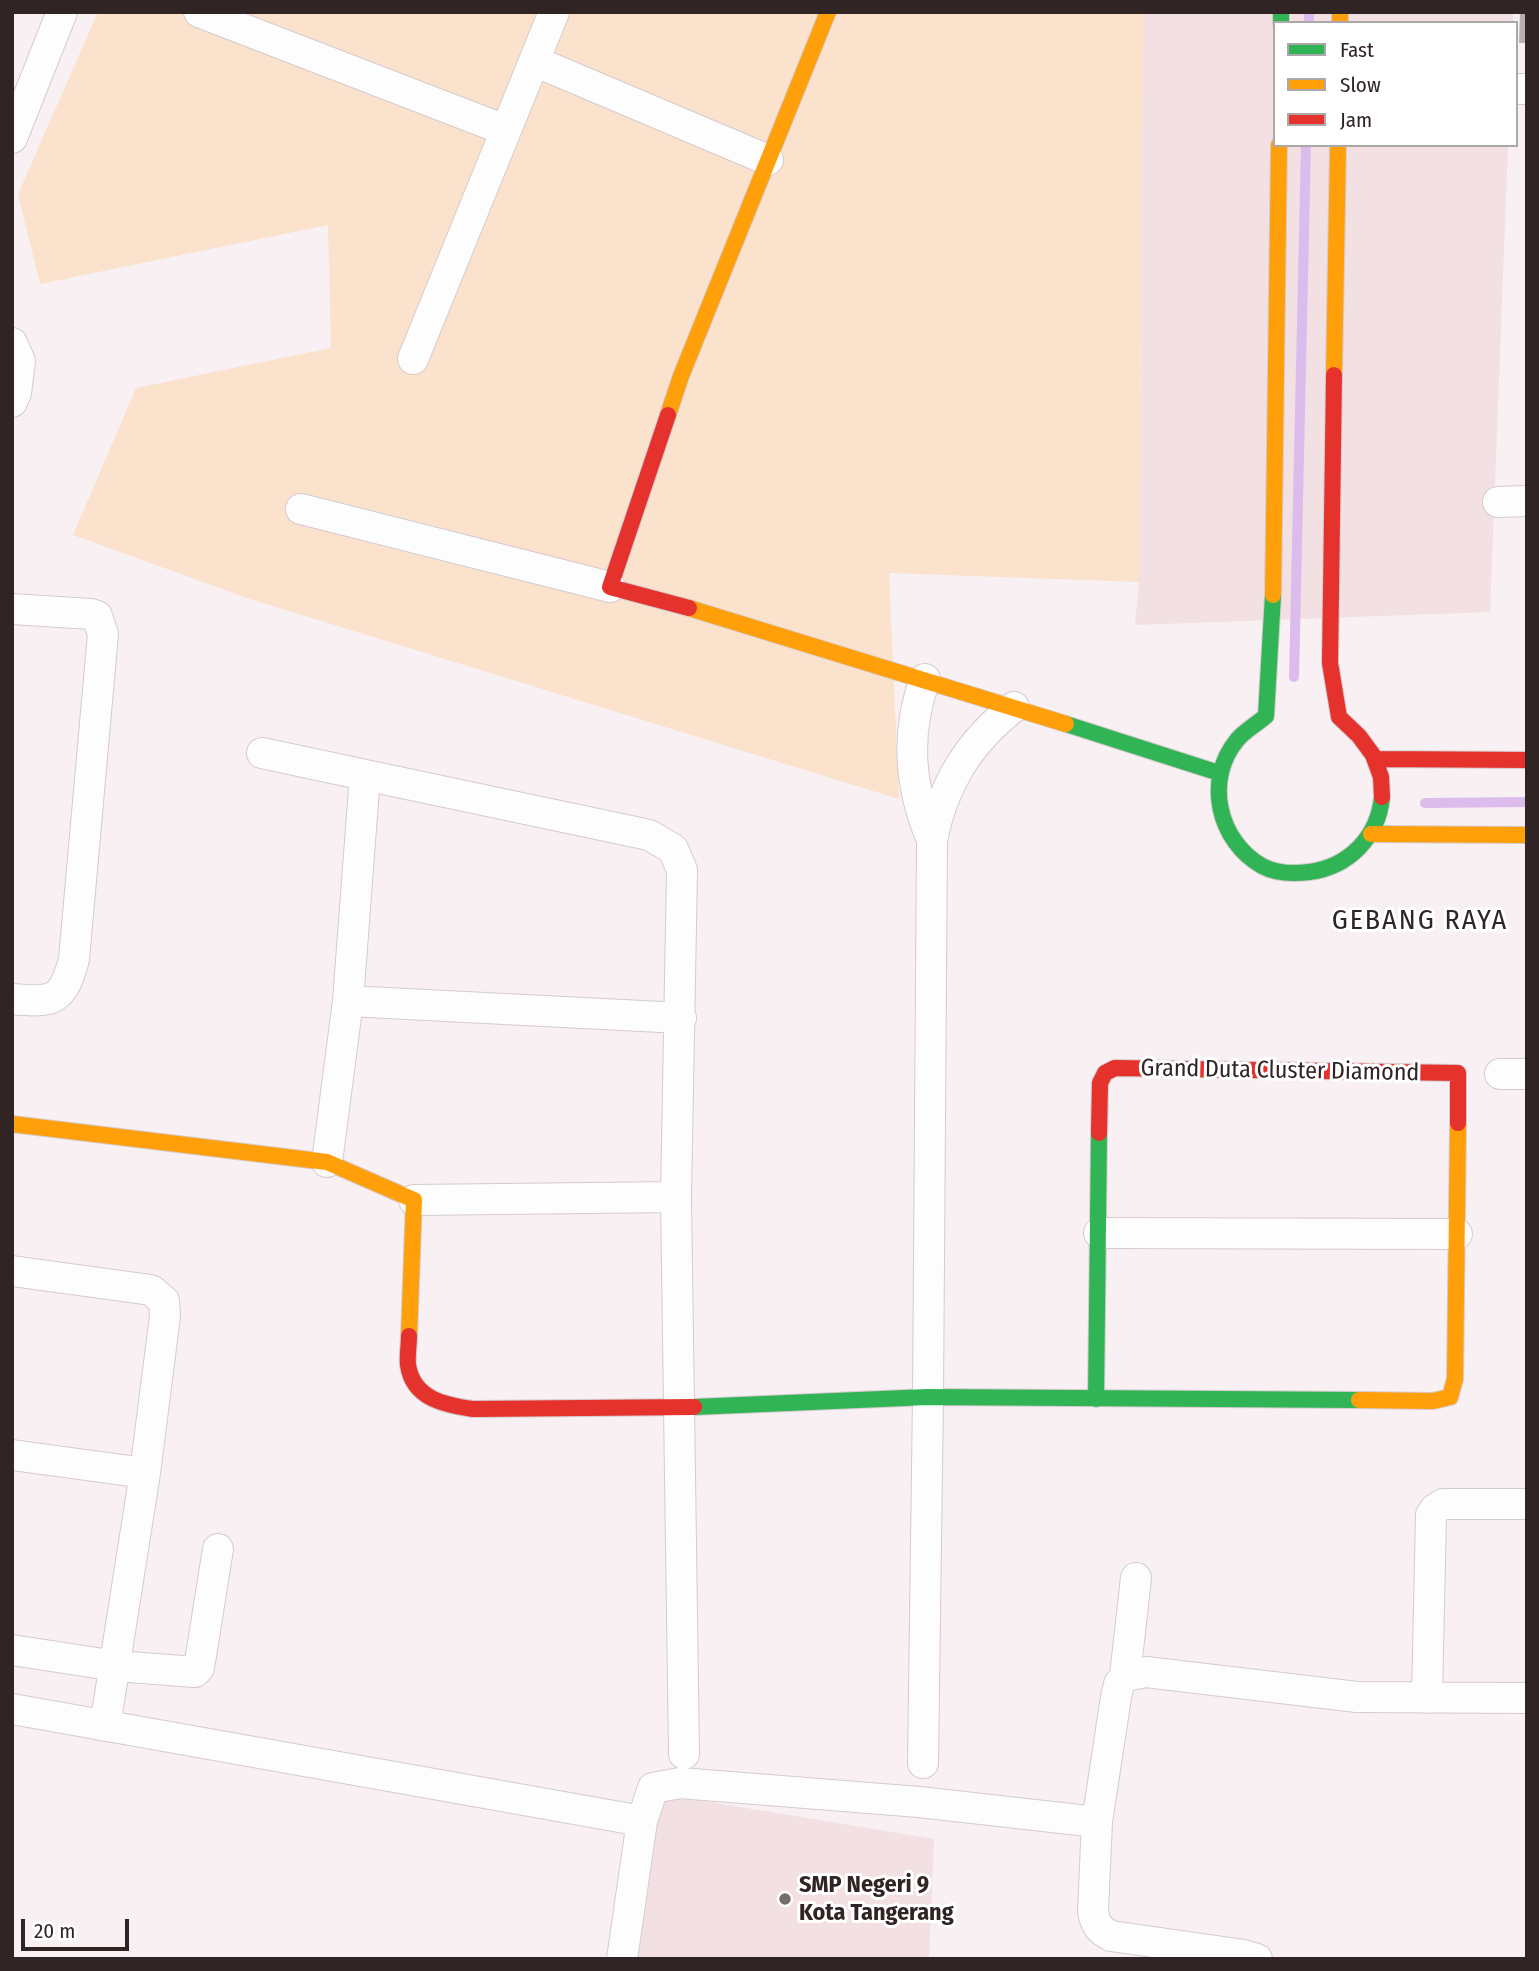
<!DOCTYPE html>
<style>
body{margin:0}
#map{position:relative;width:1539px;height:1971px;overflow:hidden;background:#f8f0f2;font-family:"Fira Sans Condensed",sans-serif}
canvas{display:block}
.frame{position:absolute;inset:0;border:14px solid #302425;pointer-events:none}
.legend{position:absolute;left:1273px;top:21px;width:245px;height:126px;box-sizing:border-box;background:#fff;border:2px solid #aca7a8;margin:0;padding:9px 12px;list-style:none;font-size:21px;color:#302425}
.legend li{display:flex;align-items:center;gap:14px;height:35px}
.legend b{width:35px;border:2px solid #aca7a8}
.scale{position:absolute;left:21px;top:1919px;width:108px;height:32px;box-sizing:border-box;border:4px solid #302425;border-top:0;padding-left:9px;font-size:21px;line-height:24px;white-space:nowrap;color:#302425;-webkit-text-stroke:5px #fff;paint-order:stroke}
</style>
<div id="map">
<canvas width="1539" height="1971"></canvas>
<div class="frame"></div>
<ul class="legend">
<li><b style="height:9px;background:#30b455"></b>Fast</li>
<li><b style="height:9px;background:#ff9f0a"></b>Slow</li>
<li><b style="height:9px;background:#e5322d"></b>Jam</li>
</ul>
<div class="scale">20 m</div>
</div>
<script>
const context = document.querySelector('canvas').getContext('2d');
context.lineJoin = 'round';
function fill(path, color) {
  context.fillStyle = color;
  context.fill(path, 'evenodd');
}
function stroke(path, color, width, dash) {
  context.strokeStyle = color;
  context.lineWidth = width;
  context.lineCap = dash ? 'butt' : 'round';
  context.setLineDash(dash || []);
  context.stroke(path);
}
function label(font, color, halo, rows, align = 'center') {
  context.font = font + ' "Fira Sans Condensed",sans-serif';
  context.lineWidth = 6;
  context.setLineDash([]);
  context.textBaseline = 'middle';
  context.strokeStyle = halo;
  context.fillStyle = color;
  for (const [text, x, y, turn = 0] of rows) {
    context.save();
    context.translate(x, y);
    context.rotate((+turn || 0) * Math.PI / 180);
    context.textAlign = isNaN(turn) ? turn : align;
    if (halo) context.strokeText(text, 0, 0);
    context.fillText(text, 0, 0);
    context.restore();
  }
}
fill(new Path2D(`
 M1143,12H1513V23H1275V145H1508L1490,612L1135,625L1139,582Z
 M655,1793L934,1839L929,1959H628Z`), '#f2e0e2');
fill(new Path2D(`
 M98,12H1143L1139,582L889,573L899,799L250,599L73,535L136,388L331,348L328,225L40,284L18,194Z`), '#fae2cd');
stroke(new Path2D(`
 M1309,23V12
 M1294,677L1306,145
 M1425,803L1527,802`), '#dbbced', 10);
fill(new Path2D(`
 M1520,12H1527V43H1519Z`), '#b8afb3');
const street = new Path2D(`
 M199,12L505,130
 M534,61L768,160
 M1516,89H1527
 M12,138L62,12
 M12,343L20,361L16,393L12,402
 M413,359L554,12
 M1498,502L1527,501
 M301,509L610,587
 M12,609L91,614L97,616L103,634L74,959C63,1001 54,1003 12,999
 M925,679C905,734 909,786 932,840
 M262,753L365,775
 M348,1001L681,1018
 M1500,1074H1527
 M327,1162L348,1001L365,775L649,835L673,849L682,870L676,1197L684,1754
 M414,1200L676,1197
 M1099,1233L1457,1234
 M12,1271L151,1290L164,1301L165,1316L145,1473L105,1726
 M12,1455L145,1473
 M12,1650L116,1666L195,1672L199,1668L218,1549
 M1125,1676L1136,1578
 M1427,1698L1431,1515L1435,1509L1443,1504H1527
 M12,1709L642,1821L653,1788L680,1783L919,1802L1097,1822
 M923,1763L928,1397L932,840C943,784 969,742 1014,707
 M622,1959L642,1821
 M1257,1959L1244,1955L1111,1936C1099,1930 1095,1924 1093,1911L1097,1822L1116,1697L1119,1684L1125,1676L1146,1672L1357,1697L1527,1698`);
const fast = new Path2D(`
 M1281,12V23
 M1273,595L1266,716C1257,724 1244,731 1237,740C1204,780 1218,841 1262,866C1277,874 1294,874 1309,872C1349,867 1378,837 1382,797
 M1066,724L1219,773
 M1096,1399L1099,1133
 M694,1407L928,1397L1359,1400`);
const slow = new Path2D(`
 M1340,12V23
 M1334,375L1338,145
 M668,415L681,376L828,12
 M1273,595L1279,145
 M689,608L1066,724
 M1371,834L1527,835
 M12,1124L327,1162L414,1200L409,1336
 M1359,1400L1433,1401L1450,1397L1455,1379L1458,1123`);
const jam = new Path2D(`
 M1334,375L1330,663L1339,717L1359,736L1373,755L1381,777L1382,797
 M668,415L610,587L689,608
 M1376,759L1527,760
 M1099,1133L1100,1083L1105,1073L1115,1068L1458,1073V1123
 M409,1336C409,1345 407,1356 408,1365C413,1399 445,1405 473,1409L694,1407`);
stroke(street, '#d5cbcd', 32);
stroke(fast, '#d5cbcd', 18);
stroke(slow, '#d5cbcd', 18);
stroke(jam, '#d5cbcd', 18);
stroke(street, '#fefdfd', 30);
stroke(fast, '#30b455', 16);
stroke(slow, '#ff9f0a', 16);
stroke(jam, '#e5322d', 16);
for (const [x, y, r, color] of [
 [785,1899,7,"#766b6d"]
]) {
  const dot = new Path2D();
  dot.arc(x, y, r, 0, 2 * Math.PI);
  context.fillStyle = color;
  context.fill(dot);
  stroke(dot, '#fff', 2.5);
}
label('24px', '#302425', '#fff', [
 ["Grand Duta Cluster Diamond",1280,1071,1]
]);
label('bold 24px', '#302425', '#fff', [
 ["SMP Negeri 9",799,1885],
 ["Kota Tangerang",799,1913]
], 'left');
context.letterSpacing = '2px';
label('28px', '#302425', '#fff', [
 ["GEBANG RAYA",1420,921]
]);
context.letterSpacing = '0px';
</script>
